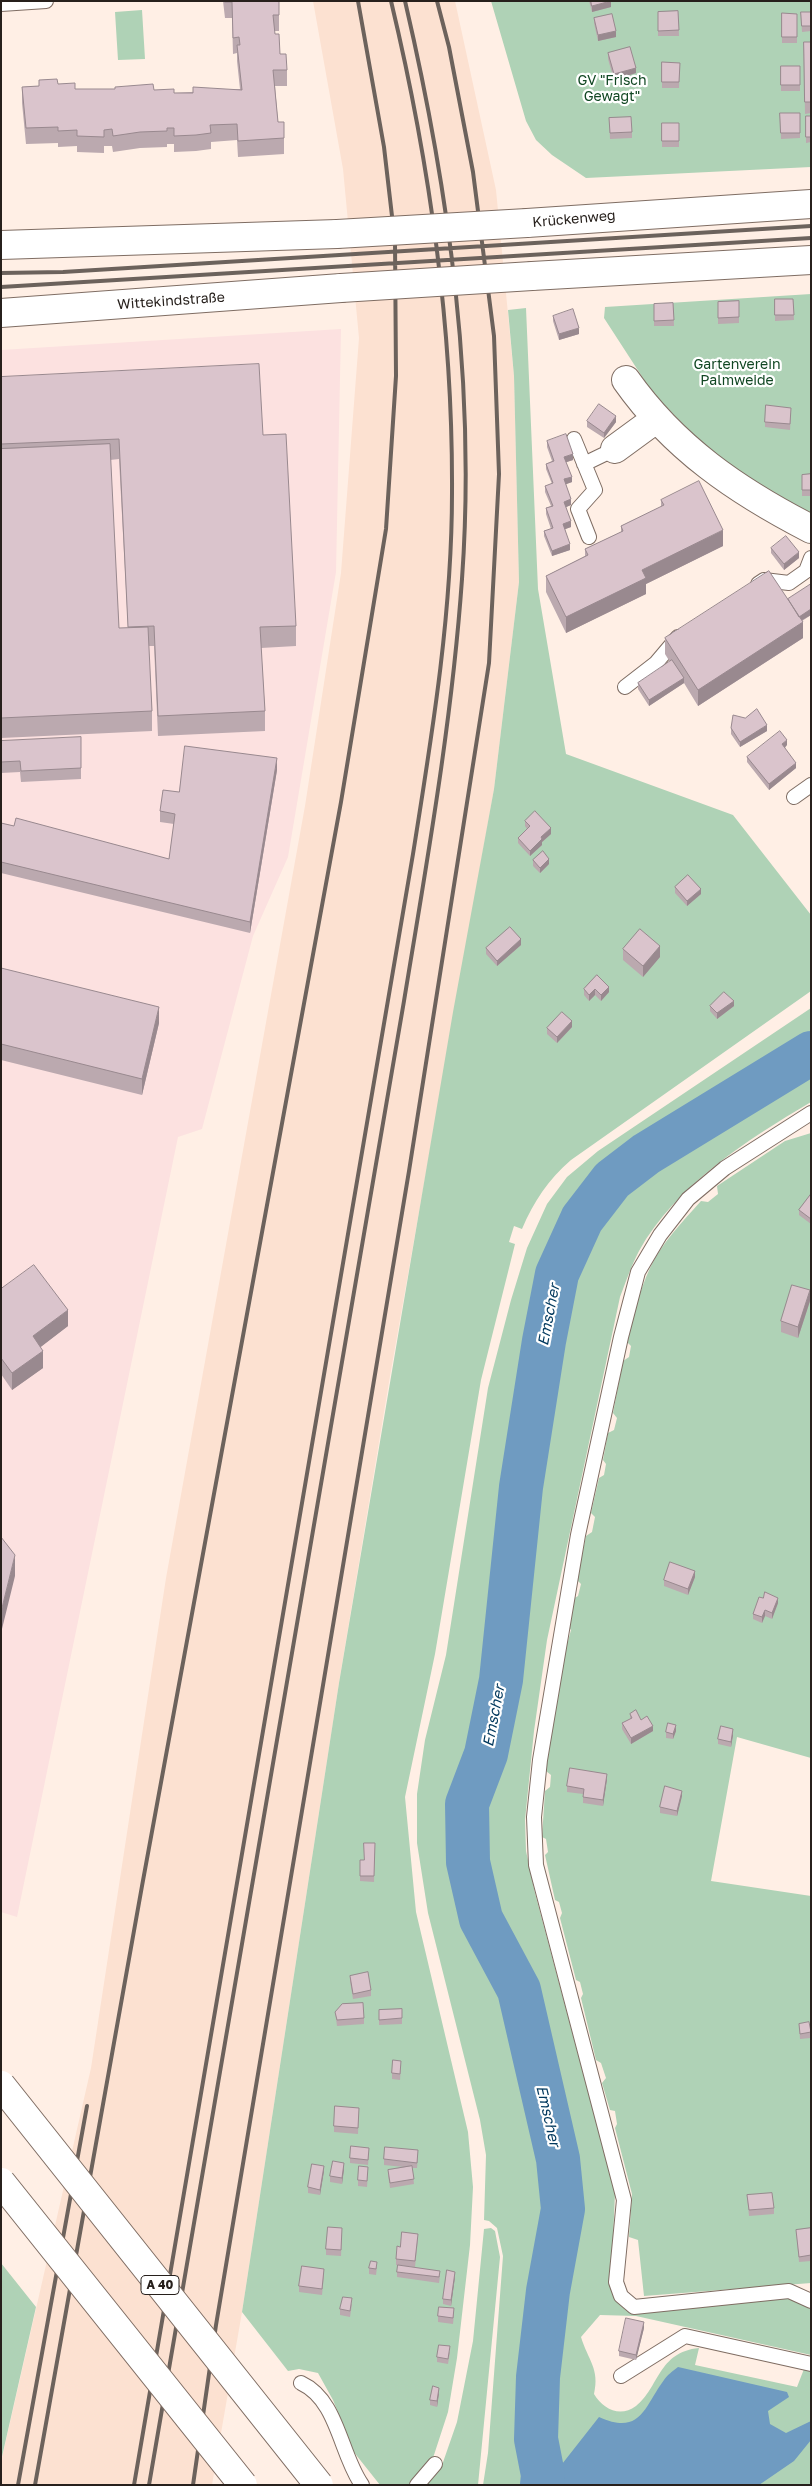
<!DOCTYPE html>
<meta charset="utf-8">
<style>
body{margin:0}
#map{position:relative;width:812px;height:2486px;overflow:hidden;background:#ffefe5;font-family:"Golos Text",sans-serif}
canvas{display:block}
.frame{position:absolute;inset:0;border:2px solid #27201c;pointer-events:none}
</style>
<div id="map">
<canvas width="812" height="2486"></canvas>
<div class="frame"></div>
</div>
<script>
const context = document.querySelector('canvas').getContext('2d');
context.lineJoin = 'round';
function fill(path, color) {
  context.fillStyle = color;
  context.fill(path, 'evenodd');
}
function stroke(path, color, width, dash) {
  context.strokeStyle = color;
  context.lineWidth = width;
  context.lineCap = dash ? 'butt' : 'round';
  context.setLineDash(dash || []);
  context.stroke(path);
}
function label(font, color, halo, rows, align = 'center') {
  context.font = font + ' "Golos Text",sans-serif';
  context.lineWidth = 4.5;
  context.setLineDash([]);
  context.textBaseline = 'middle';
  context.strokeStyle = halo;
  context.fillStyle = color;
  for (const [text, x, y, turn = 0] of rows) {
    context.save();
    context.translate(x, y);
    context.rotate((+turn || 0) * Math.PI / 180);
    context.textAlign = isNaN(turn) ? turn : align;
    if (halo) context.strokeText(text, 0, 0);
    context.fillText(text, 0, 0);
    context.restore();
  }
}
fill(new Path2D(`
 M341,329L336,572L288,857L253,936L202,1129L178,1137L17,1917L1,1912V350Z`), '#fce1e0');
fill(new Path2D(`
 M313,1H455L496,190L514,376L519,582L494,789L390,1376L339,1683L242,2312L212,2485H1V2462L91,2068L166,1578L305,806L341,573L359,338L343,169Z`), '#fce1d1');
fill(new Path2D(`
 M491,1H811V167L586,178L552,155L536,140L526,121Z
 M142,10L145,59L118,60L115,12Z
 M811,294V517L801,513L708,450L652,392L604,318L605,307Z
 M526,308L538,589L566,754L733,815L811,915V991L571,1160C548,1180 534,1201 522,1229L514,1226L509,1242L515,1244L481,1380L435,1654L405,1797L416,1912L468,2132L473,2187L470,2245L457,2358L448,2412L433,2458L412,2485H380L349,2446L348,2437L333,2400L318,2373L299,2369L288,2371L242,2312L339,1683L453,1012L494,789L519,582L514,376L508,310Z
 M811,1008V1102C747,1140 676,1185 639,1251C631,1266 626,1282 620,1297L547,1640L534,1731L525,1820L526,1851L535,1893L615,2193L611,2285L620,2302L776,2297L793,2299L811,2305V2355L636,2316L600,2315L581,2337C588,2360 600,2369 594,2394C603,2409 620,2418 636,2406C659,2388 658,2352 699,2348L695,2365L797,2387L804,2369L811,2370V2485H483L488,2453L503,2256L497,2228L489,2221L484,2220L486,2155L480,2120L428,1913L417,1843V1794L425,1740L446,1655L488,1388L511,1300L527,1248L547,1204L567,1177L598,1151Z
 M811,1133V1758L737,1737L711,1881L811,1896V2283L644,2296L638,2240L629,2237L632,2194L615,2128L617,2124L615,2111L610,2110L602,2083L606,2078L601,2063L596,2060L581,1998L583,1994L580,1982L576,1980L560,1918L562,1913L559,1902L555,1900L545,1855L548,1852L546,1839L542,1837L545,1791L550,1787L551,1775L546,1771L563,1644L568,1641L571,1630L567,1625L573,1599L578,1596L581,1584L577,1580L586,1536L592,1532L595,1517L591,1513L599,1478L604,1475L606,1464L603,1460L608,1433L614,1430L617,1418L613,1413L623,1361L629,1357L631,1346L627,1342C633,1317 639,1292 650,1268C661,1244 683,1221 701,1201L708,1202L718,1194L717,1186L785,1141Z
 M491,2228L495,2231L500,2257L478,2485H426L441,2468L457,2422L473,2341L484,2229Z
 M1,2263L36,2307L1,2461Z`), '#afd2b6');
fill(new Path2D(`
 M678,2367L787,2392L789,2397L768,2411L770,2424L786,2433L811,2421V2440L794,2461L759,2485H557L555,2473L599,2417C641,2436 644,2407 664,2380C667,2375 673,2371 678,2367Z`), '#6f9bc1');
stroke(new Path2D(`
 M542,2485L543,2475L536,2439L538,2377L548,2291L563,2209L558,2159L519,1990L481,1919L468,1862L467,1804L486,1754L501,1680L521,1487L544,1341L557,1274L582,1219L612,1180L646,1154L811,1053`), '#6f9bc1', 44);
const lane = new Path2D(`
 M1,4L46,1
 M574,439L595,490L578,509L589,537
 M584,464L615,449
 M758,584L764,580L789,583L806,571L811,558
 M625,687L656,663L678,637
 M794,797L811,785
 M811,1113L725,1168L688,1199L660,1235L638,1272L621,1337L578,1535L540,1760L534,1817L536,1865L624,2200L616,2282L621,2296L634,2307L789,2291L811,2301
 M621,2376L685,2336L811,2364
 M301,2383C338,2400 340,2454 362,2485
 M417,2485L435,2464`);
const street = new Path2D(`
 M626,380C674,448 737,491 811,529
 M615,449L656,419`);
const secondary = new Path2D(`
 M527,223L811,204
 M1,245L337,234
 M532,276L811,260
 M1,313L341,288`);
stroke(lane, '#7f6d63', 16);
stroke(street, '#7f6d63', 30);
stroke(secondary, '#7f6d63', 30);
stroke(lane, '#fff', 14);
stroke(street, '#fff', 28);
stroke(secondary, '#fff', 28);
stroke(new Path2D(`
 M1,273L63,272L811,226
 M1,287L811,238
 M18,2485L87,2106
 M35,2485L142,1886L341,802L386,529L396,376L395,242L384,147L358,1
 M134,2485L413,854C432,735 452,614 452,493C453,325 430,164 391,1
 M149,2485L404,1001C427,861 452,721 462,579C476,385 449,190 405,1
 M193,2485L216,2325L409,1171L489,663L499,474L494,336L473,172L449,47L437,1`), '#6c625c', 4);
const secondaryBridge = new Path2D(`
 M337,234L527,223
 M341,288L532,276`);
const highwayBridge = new Path2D(`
 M1,2085L319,2485
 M1,2182L243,2485`);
stroke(secondaryBridge, '#7f6d63', 30, []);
stroke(highwayBridge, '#7f6d63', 30, []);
stroke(secondaryBridge, '#fff', 28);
stroke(highwayBridge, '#fff', 28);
fill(new Path2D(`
 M223,1H279V31H274L275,34L280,54L287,70V86H275L278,122L284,138V154L238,157L237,140L211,142V149L196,151L174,152V144H167V147L140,148L113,152L112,146H104V153L77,152V146L58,147V143L26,144L22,103V87L39,86L58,84L75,89L154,90L174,93L240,89L237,61V53L233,54L232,18H225Z
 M589,1H611V7L592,12Z
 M678,11L679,36H658V12Z
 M801,12H811V31L802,32Z
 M782,13L797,14V43H782Z
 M594,18L616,37L598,41L594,23Z
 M804,42H811V113L805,114Z
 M608,53L636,73L614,80L608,59Z
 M662,62L680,63L679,88H662Z
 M781,66H800V91H781Z
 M780,113H800V138L781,139Z
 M806,116H811V142L806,143Z
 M609,118L632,132V138L610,139Z
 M662,123H679V147H662Z
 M775,299H793L794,320L775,321Z
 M739,301V323L718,324V302Z
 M673,303L674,326H654V304Z
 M553,316L579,334L559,340L553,321Z
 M1,377L263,435L296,626V646L261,648L265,711V731L158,736L154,646H148L152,711V731L1,738ZM119,459L128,628H119L110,460Z
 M791,413L790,430L765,427V422Z
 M587,421L616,422L604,438L587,427Z
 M547,441L573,460L566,462L572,482L566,484L571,505L566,507L571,527L565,529L570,550L552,556L544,536V531L551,529L546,514V508L551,506L545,492V486L552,484L546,469V464L552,461L547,447Z
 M811,474V496H802V475Z
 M661,500L723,546L646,584V594L566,633L546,592V576L585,556V549L621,532V526L661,507Z
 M771,548L799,558L784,570L771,553Z
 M811,584V615L802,621L803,638L698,706L684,683L649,706L638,689V683L670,662L665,654V638L788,599Z
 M745,718L767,731L740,747L731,734V728Z
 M81,737V779L21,782L20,772L1,773V741Z
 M787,745L785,748L796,768L769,790L747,762V757Z
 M277,770L250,933L1,873V823L14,826L169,859L174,824L160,822V811L179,792Z
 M525,821L551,834L542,842V845L530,856L518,843V838L527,829L525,826Z
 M533,860L549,864L540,873L533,866Z
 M675,887L701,894L687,906L675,893Z
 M521,945L497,966L486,954V948Z
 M623,949L660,957L643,977L623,960Z
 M1,968L159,1023L142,1095L1,1060Z
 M597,975L609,992L601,1001L595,995L589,1001L584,995V989Z
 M710,1006H734L717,1019L710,1011Z
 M572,1027L557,1043L547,1034V1028Z
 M811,1194V1224L799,1215V1210Z
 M1,1289L68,1326L40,1347L43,1368L12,1390L1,1374Z
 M810,1301L798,1338L781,1332V1321Z
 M695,1577L688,1595L664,1586V1580Z
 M763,1598L778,1603L772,1619L765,1616L762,1623L753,1619V1614Z
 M630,1714L641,1720L653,1731L631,1744L622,1729V1723L630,1719Z
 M676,1731L673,1739L666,1738V1732Z
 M733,1735L731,1747L718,1744V1739Z
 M607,1779L603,1806L583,1803V1794L567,1792V1786Z
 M682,1796L677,1816L660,1813V1807Z
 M375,1843L374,1882L360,1881V1860H364Z
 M350,1976L371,1990V1996L353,1999L350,1981Z
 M402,2009V2024L379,2025V2010Z
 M335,2012L364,2018V2024L337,2026Z
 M799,2024L811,2032V2038L800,2039Z
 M401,2066L400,2080L392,2079V2073Z
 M359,2108L358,2134L334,2132V2126Z
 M369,2154L368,2165L350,2163V2158Z
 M418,2156L417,2168H412L414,2184L390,2188L388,2175V2170L404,2167L384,2165V2159Z
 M344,2169L342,2184L330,2182V2176Z
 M324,2171L320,2195L308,2193V2187Z
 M368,2173L367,2187L358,2186V2180Z
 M747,2195L774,2208V2214L749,2216Z
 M811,2228V2261L799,2262L796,2230Z
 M342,2233L341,2256L326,2255V2249Z
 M418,2239L415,2267L396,2265V2259L400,2247Z
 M377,2267L376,2275L369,2274V2268Z
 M397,2272L440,2276L439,2283L397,2277Z
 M324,2275L322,2295L299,2292V2286Z
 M455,2277L451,2306L443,2304V2299Z
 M352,2304L350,2317L340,2315V2309Z
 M454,2314L453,2324L438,2322V2316Z
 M644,2328L636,2360L619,2356V2351Z
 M450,2352L448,2364L437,2362V2357Z
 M439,2393L437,2407L430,2405V2400Z`), '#bba9af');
fill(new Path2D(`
 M611,1V7L592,12V6Z
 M616,31V37L598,41V35Z
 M636,68V73L614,80V74Z
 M579,328V334L559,340V334Z
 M616,416V422L604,438V433Z
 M573,454V460L564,463V457Z
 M572,477V482L564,485V479Z
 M571,499V505L564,508V502Z
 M571,521V527L563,530V524Z
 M723,530V546L646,584V594L566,633V617L642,570Z
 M570,544V550L552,556V551Z
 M799,552V558L784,570V564Z
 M811,609V615L797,623V618Z
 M803,622V638L698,706V690Z
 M684,678V683L649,706V700Z
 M767,725V731L740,747V742Z
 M787,740V745L782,750V744Z
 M277,758V770L250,933V922Z
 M796,763V768L769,790V784Z
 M551,828V834L542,842V845L530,856V851L541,837Z
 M549,859V864L540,873V868Z
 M701,889V894L687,906V901Z
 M521,939V945L497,966V961Z
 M660,946V957L643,977V966Z
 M609,987V992L601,1001V995Z
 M595,989V995L589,1001V995Z
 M734,1001V1006L717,1019V1013Z
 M159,1007V1023L142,1095V1079Z
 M572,1021V1027L557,1043V1037Z
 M810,1290V1301L798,1338V1327Z
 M68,1310V1326L33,1353V1336Z
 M43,1351V1368L12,1390V1373Z
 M15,1555V1576L1,1633V1612Z
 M695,1571V1577L688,1595V1589Z
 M778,1598V1603L772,1619V1613Z
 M765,1610V1616L762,1623V1617Z
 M676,1725V1731L673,1739V1734Z
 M653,1726V1731L631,1744V1738Z
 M733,1729V1735L731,1747V1742Z
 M607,1774V1779L603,1806V1800Z
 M682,1791V1796L677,1816V1811Z
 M344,2163V2169L342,2184V2178Z
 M324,2166V2171L320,2195V2190Z
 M455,2272V2277L451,2306V2300Z
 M644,2322V2328L636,2360V2355Z
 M439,2388V2393L437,2407V2401Z`), '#99898f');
const building = new Path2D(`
 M225,1H279V15H273L275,34H279L280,54H286L287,70H273L278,122H284V138L238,141L237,124L210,125L211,133L196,135L174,136V128H167V131L140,132L113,136L112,129L104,130V137L77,136V130L58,131V127L26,128L22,87L39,86V80L57,79L58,84L75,83V89H115V87L153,84L154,90L174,89V93H193V87L242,90L237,45H240L239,37L233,38L232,2H225Z
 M591,1H611L592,6Z
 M678,11L679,30L658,31V12Z
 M801,12H811V26H802Z
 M782,13L797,14V37H782Z
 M612,14L616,31L598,35L594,18Z
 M804,42H811V102H805Z
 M630,47L636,68L614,74L608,53Z
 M662,62L680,63L679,82H662Z
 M781,66H800V85H781Z
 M780,113H800V133H781Z
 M806,116H811V137H806Z
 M631,117L632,132L610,133L609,118Z
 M662,123H679V141H662Z
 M775,299H793L794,315H775Z
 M739,301V317L718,318V302Z
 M673,303L674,320L654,321V304Z
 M573,309L579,328L559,334L553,316Z
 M259,364L263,435L286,434L296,626L260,627L265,711L158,716L154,626L128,627L119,439L1,444V377Z
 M599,404L616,416L604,433L587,421Z
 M766,405L791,408L790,424L765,422Z
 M566,434L573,454L564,457L572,477L564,479L571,499L564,502L571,521L563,524L570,544L552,551L544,531L553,528L546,508L553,506L545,486L553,483L546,464L554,461L547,441Z
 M110,444L119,628L148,627L152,711L1,718V449Z
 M811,474V490H802V475Z
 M699,481L723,530L642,570L646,578L566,617L546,576L588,555L585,549L623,531L621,526L664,505L661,500Z
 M786,536L799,552L784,564L771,548Z
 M769,571L803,622L698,690L665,638Z
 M811,584V609L799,617L788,599Z
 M672,660L684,678L649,700L638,683Z
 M757,709L767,725L740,742L731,728L733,715L745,718Z
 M780,731L787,740L782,744L796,763L769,784L747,757Z
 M81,737V768L21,771L20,761L1,762V741Z
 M185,746L277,758L250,922L1,862V823L14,826L16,818L169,859L175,814L160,811L163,790L179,792Z
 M535,811L551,828L541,837L542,839L530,851L518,838L530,826L525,821Z
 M543,851L549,859L540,868L533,860Z
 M688,875L701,889L687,901L675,887Z
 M510,927L521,939L497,961L486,948Z
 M640,929L660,946L643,966L623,949Z
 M1,968L159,1007L142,1079L1,1044Z
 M597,975L609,987L601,995L595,989L589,995L584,989Z
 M724,992L734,1001L717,1013L710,1006Z
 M562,1012L572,1021L557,1037L547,1028Z
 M811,1194V1219L799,1210Z
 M34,1265L68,1310L33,1336L43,1351L12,1373L1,1358V1289Z
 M792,1285L810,1290L798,1327L781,1321Z
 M1,1537L15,1555L1,1612Z
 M670,1562L695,1571L688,1589L664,1580Z
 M765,1592L778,1598L772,1613L765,1610L762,1617L753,1614L759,1597L763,1598Z
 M636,1710L641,1720L647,1716L653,1726L631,1738L622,1723L632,1718L630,1714Z
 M668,1723L676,1725L673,1734L666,1732Z
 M721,1726L733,1729L731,1742L718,1739Z
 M570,1768L607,1774L603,1800L583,1797L584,1789L567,1786Z
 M665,1786L682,1791L677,1811L660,1807Z
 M364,1843H375L374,1876H360V1860H364Z
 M368,1972L371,1990L353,1994L350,1976Z
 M363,2003L364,2018L337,2020L335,2012L342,2004Z
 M402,2009V2018L379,2020V2010Z
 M809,2022L811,2032L800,2034L799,2024Z
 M393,2060L401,2061L400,2074L392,2073Z
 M335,2106L359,2108L358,2128L334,2126Z
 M351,2146L369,2148L368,2160L350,2158Z
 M385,2147L418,2150L417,2163L384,2159Z
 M333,2161L344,2163L342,2178L330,2176Z
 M312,2164L324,2166L320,2190L308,2187Z
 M359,2166L368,2167L367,2181L358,2180Z
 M412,2166L414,2179L390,2183L388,2170Z
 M772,2193L774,2208L749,2210L747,2195Z
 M328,2227L342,2228L341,2250L326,2249Z
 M811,2228V2255L799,2257L796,2230Z
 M402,2232L418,2234L415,2261L396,2259L397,2246L400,2247Z
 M371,2261L377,2262L376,2269L369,2268Z
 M398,2265L440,2271L439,2277L397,2272Z
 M302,2266L324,2269L322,2289L299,2286Z
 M447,2270L455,2272L451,2300L443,2299Z
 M343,2297L352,2298L350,2311L340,2309Z
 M439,2307L454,2308L453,2318L438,2316Z
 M626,2318L644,2322L636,2355L619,2351Z
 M439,2345L450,2346L448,2359L437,2357Z
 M433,2386L439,2388L437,2401L430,2400Z`);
fill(building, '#dac4cc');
stroke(building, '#99898f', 1);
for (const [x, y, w] of [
 [160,2285,38]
]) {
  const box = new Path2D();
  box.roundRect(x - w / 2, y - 9.5, w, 19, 4);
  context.fillStyle = '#fff';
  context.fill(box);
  stroke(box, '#27201c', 1);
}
label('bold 12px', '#27201c', null, [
 ["A 40",160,2285]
]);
label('14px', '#114723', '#fff', [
 ["GV \"Frisch",612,81],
 ["Gewagt\"",612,97],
 ["Gartenverein",737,365],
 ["Palmweide",737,381]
]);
label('14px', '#27201c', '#fff', [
 ["Krückenweg",574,219,-5],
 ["Wittekindstraße",171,301,-4]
]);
label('italic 15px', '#01385d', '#fff', [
 ["Emscher",549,1315,-79],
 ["Emscher",494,1716,-79],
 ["Emscher",548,2116,77]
]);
</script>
